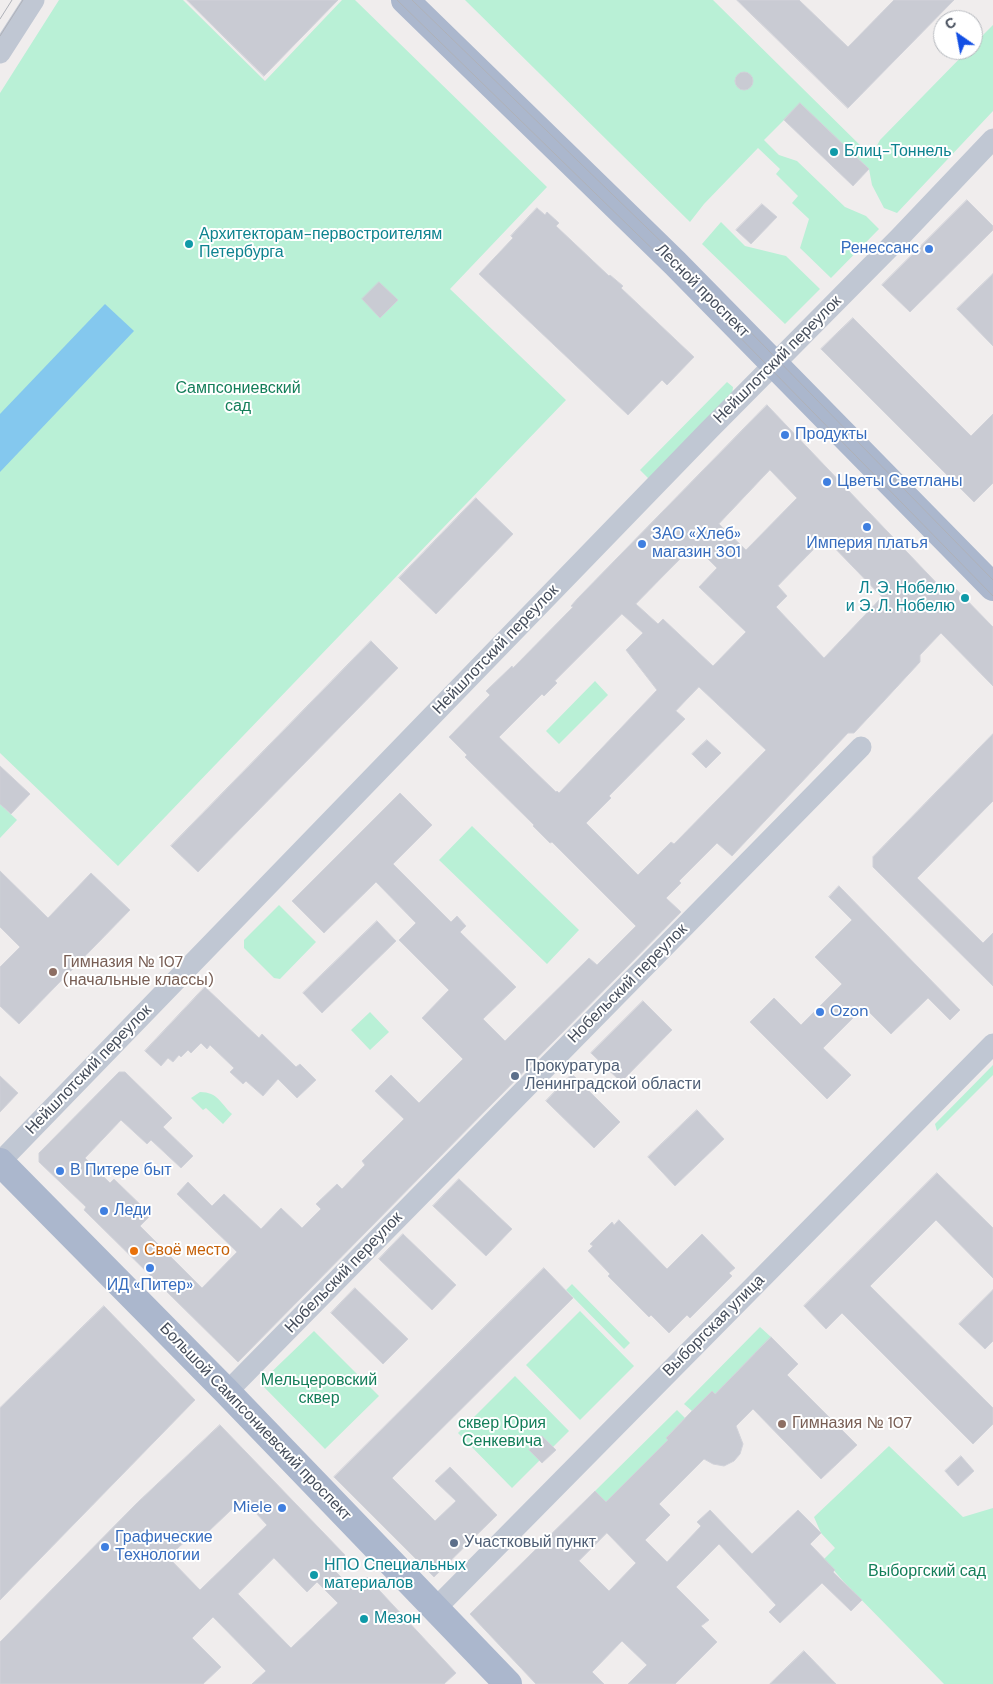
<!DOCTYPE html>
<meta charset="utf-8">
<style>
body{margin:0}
#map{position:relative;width:993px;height:1684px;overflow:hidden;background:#f0eded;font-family:"DM Sans",sans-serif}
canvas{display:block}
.north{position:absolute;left:933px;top:10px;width:50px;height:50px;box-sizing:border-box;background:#fff;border:1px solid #b5b8bd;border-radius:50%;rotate:327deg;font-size:14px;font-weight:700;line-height:20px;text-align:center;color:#454d5b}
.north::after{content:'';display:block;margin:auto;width:18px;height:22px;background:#134fe4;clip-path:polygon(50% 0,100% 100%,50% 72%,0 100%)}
</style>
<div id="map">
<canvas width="993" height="1684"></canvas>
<div class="north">С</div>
</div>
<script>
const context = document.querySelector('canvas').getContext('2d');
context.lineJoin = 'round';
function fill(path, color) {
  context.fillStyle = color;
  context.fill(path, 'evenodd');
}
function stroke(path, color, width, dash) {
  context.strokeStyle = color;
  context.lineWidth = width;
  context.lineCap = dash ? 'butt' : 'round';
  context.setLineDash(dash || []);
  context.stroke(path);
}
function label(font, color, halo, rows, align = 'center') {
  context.font = font + ' "DM Sans",sans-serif';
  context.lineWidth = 4;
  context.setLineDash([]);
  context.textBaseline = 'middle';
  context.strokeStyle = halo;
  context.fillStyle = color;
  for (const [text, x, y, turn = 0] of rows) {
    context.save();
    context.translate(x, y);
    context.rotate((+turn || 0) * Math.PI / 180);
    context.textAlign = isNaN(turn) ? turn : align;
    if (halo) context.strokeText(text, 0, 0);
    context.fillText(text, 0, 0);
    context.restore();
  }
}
fill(new Path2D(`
 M59,0H183L265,81L342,0H355L547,187L450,289L566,400L118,866L0,753V93Z
 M465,0H713L871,156L880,140L968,50H973V45L993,25V111L897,213L884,208L872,185L869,169L800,104L764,140L779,155L797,161L845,207L866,216L879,229L831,278L800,248L809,219L792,203L798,196L776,174L780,169L758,148L704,204L690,222Z
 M721,222L745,246L786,256L820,289L785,324L702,244Z
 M727,382L733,387L732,395L650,480L640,470Z
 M595,681L608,695L559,744L546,731Z
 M0,804L17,820L0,838Z
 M472,826L579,930L547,964L439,860Z
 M279,905L316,942L280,979L274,978L244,948V940Z
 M370,1012L389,1032L370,1050L351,1030Z
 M993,1065V1075L937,1131L935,1124Z
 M200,1092C218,1092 221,1104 232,1114L223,1124L206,1108L203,1110L191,1098Z
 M572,1284L630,1343L624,1349L566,1290Z
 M580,1311L634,1366L580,1420L526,1365Z
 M760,1327L771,1337L715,1394L692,1411L684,1404Z
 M314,1331L379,1396L325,1449L260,1383Z
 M515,1376L569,1431L553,1447L542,1436L529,1449L540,1460L512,1488L458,1433Z
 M677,1410L685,1418L666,1438L668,1440L606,1502L595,1491Z
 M889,1446L963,1517L993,1508V1684H944L844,1582L824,1559L835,1548L821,1533L814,1517Z`), '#b9f0d6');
fill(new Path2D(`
 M105,304L134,331L0,472V414Z`), '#84c8ee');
const building = new Path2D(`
 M187,0H338L264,76Z
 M737,0H799L848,47L894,0H954L848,108Z
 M735 81a9 9 0 1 1 18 0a9 9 0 1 1-18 0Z
 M800,103L869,169L853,186L784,120Z
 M967,200L993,226V230L910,312L882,285Z
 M762,204L777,217L751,244L736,230Z
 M537,208L545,215L547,212L559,223L556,226L609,276L610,275L623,286L621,288L694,357L667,385L662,380L628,415L479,274L513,238L511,236Z
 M993,274V346L957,309Z
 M379,282L398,300L380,318L362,299Z
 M853,318L971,436L993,414V483L974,502L821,349Z
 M767,405L947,594L954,587L993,627V686L941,633L920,655V662L883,702L854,733H848L732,856L717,843L679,881L681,883L666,898L681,912L238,1362L84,1210L86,1207L39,1162V1153L119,1072H125L172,1118L163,1127L193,1156L181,1168L151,1140L147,1144L121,1120L85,1158L110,1183L114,1179L151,1215L140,1226L202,1288L237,1252L177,1194L188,1182L212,1206L224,1194L261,1229L281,1208L302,1228L321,1209L316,1204L337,1184L342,1189L365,1165L362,1161L404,1119L375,1091L391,1075L419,1103L463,1059L422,1018L449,990L399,940L416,923L376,882L324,933L292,901L400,793L432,825L393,864L451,922L457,916L466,926L460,932L516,987L483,1019L505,1041L589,958L597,965L636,926L552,842L550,843L533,826L534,825L465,757L467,755L449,737L490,695L486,691L512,666L513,668L573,607L571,606L578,598ZM770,470L797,498L746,550L719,524ZM825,538L882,597L824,658L776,607L787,596L778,586ZM694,545L717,568L699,587L746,632L713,666L663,619L658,624L636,604ZM622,614L643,633L626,650L657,690L559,793L557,791L556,792L499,737L542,694L544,696L557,683L555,681ZM699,687L766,750L674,844L671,842L638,875L586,823L611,798L609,796L685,719L676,711Z
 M476,498L513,534L436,614L399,578Z
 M371,641L398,668L198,872L171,846Z
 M993,734V801L917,878L983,943L993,933V986L873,867V857Z
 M707,740L721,753L706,768L692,754Z
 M0,766L30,794L11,814L0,804Z
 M0,871L48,918L91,873L130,910L19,1024L0,1006V967L20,947L0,927Z
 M839,886L960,1010L950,1020L928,998L891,1034L864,1007L823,1048L851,1075L827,1099L750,1022L774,998L801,1025L842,984L815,957L852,920L829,897Z
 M377,921L396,941L322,1013L303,993Z
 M205,987L259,1038L262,1034L296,1067L300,1064L316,1080L297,1098L278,1079L263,1096L246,1081L243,1084L230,1072L234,1068L210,1045L207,1049L201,1043L191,1053L188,1050L181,1057L179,1055L173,1062L168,1058L161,1066L145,1051Z
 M643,1001L672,1030L621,1082L591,1053Z
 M572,1074L620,1122L594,1148L546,1101Z
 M0,1076L18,1093L0,1112Z
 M697,1110L724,1139L675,1186L648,1157Z
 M937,1173L993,1228V1278L936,1220L870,1286L993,1408V1424L973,1444L842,1313L826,1329L804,1306Z
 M459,1179L512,1229L486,1256L433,1206Z
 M619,1220L667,1269L702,1234L735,1268L729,1273L732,1276L690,1318L687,1315L669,1333L651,1315L649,1317L608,1276L610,1274L588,1251L593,1246L590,1244L612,1222L614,1225Z
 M403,1234L456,1285L432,1310L379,1259Z
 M544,1268L573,1298L392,1478L435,1521L456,1501L435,1481L450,1467L497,1515L434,1577L334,1477Z
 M355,1288L408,1339L383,1364L331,1313Z
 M993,1290V1341L985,1349L959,1324Z
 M104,1306L195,1400L0,1600V1408Z
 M771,1337L798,1364L787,1375L857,1445L821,1479L753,1409L736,1426L743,1444L740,1454L734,1461L724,1466L713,1464L704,1459L659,1504L670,1515L645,1540L667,1562L701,1526L697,1522L710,1510L752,1554L798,1510L821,1533L810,1544L835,1570L833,1572L862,1600L851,1611L822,1583L780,1623L769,1612L776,1605L719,1544L676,1587L709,1620L701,1626L717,1642L675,1684H628L647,1665L622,1641L592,1672L604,1684H536L470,1614L595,1491L606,1502L668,1440L666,1438L690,1413L712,1391L715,1394ZM607,1533L636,1563L609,1591L579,1561Z
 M220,1425L345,1555L332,1568L353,1589L367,1577L456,1673L444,1684H252L266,1671L213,1617L192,1638L221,1667L203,1684H0V1642L137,1503ZM243,1499L267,1525L200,1590L168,1557L189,1538L195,1544ZM274,1558L307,1592L317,1582L338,1603L291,1648L238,1594Z
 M542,1436L556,1450L542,1463L529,1450Z
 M961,1456L974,1471L958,1486L945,1471Z
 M804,1651L836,1684H770Z`);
fill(building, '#c9cbd3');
stroke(building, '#d1d2d9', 1);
stroke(new Path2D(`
 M0,53L34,0
 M0,1162L709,430L900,237L993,139
 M227,1392L861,747
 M436,1608L993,1044`), '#c0c7d3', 21);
stroke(new Path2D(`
 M405,0L675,263L993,587
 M0,1162L227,1392L508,1684`), '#abb7cd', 28);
stroke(new Path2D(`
 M397,0L674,270L993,596
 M412,0L679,259L993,580
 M0,19L12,0
 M0,36L23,0`), '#afb1b8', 1);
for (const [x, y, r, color] of [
 [834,152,5,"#0f9aa8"],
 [189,244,5,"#0f9aa8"],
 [929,249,5,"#3f7fe0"],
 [785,435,5,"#3f7fe0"],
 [827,482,5,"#3f7fe0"],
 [867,527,5,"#3f7fe0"],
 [642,544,5,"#3f7fe0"],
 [965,598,5,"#0f9aa8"],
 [53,972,5,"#8d6e63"],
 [820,1012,5,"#3f7fe0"],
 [515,1076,5,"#5c6f8a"],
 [60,1171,5,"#3f7fe0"],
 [104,1211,5,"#3f7fe0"],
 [134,1251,5,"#e8710a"],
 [150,1268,5,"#3f7fe0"],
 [782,1424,5,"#8d6e63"],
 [282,1508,5,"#3f7fe0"],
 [454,1543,5,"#5c6f8a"],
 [105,1547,5,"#3f7fe0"],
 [314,1575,5,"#0f9aa8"],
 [364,1619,5,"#0f9aa8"]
]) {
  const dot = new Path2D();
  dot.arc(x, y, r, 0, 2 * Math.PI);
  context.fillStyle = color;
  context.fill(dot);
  stroke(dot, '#fff', 2);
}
label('16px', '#0d838f', '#fff', [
 ["Блиц-Тоннель",844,152],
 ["Архитекторам-первостроителям",199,235],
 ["Петербурга",199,253],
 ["Л. Э. Нобелю",955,589,"right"],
 ["и Э. Л. Нобелю",955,607,"right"],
 ["НПО Специальных",324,1566],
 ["материалов",324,1584],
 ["Мезон",374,1619]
], 'left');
label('16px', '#366cbe', '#fff', [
 ["Ренессанс",919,249,"right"],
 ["Продукты",795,435],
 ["Цветы Светланы",837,482],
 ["ЗАО «Хлеб»",652,535],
 ["магазин 301",652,553],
 ["Империя платья",867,544,"center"],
 ["Ozon",830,1012],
 ["В Питере быт",70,1171],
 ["Леди",114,1211],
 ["ИД «Питер»",150,1286,"center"],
 ["Miele",272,1508,"right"],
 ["Графические",115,1538],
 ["Технологии",115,1556]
], 'left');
label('16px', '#454d5b', '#fff', [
 ["Лесной проспект",702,291,45],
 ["Нейшлотский переулок",778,360,-45],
 ["Нейшлотский переулок",496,650,-46],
 ["Нобельский переулок",628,984,-45],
 ["Нейшлотский переулок",89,1070,-46],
 ["Нобельский переулок",344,1273,-46],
 ["Выборгская улица",714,1326,-45],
 ["Большой Сампсониевский проспект",255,1422,46]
]);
label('16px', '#137e59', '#fff', [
 ["Сампсониевский",238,389],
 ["сад",238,407],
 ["Мельцеровский",319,1381],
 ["сквер",319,1399],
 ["сквер Юрия",502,1424],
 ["Сенкевича",502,1442],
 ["Выборгский сад",927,1572]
]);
label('16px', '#785e54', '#fff', [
 ["Гимназия № 107",63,963],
 ["(начальные классы)",63,981],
 ["Гимназия № 107",792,1424]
], 'left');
label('16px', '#4e5e75', '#fff', [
 ["Прокуратура",525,1067],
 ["Ленинградской области",525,1085],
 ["Участковый пункт",464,1543]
], 'left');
label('16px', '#c56008', '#fff', [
 ["Своё место",144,1251]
], 'left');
</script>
